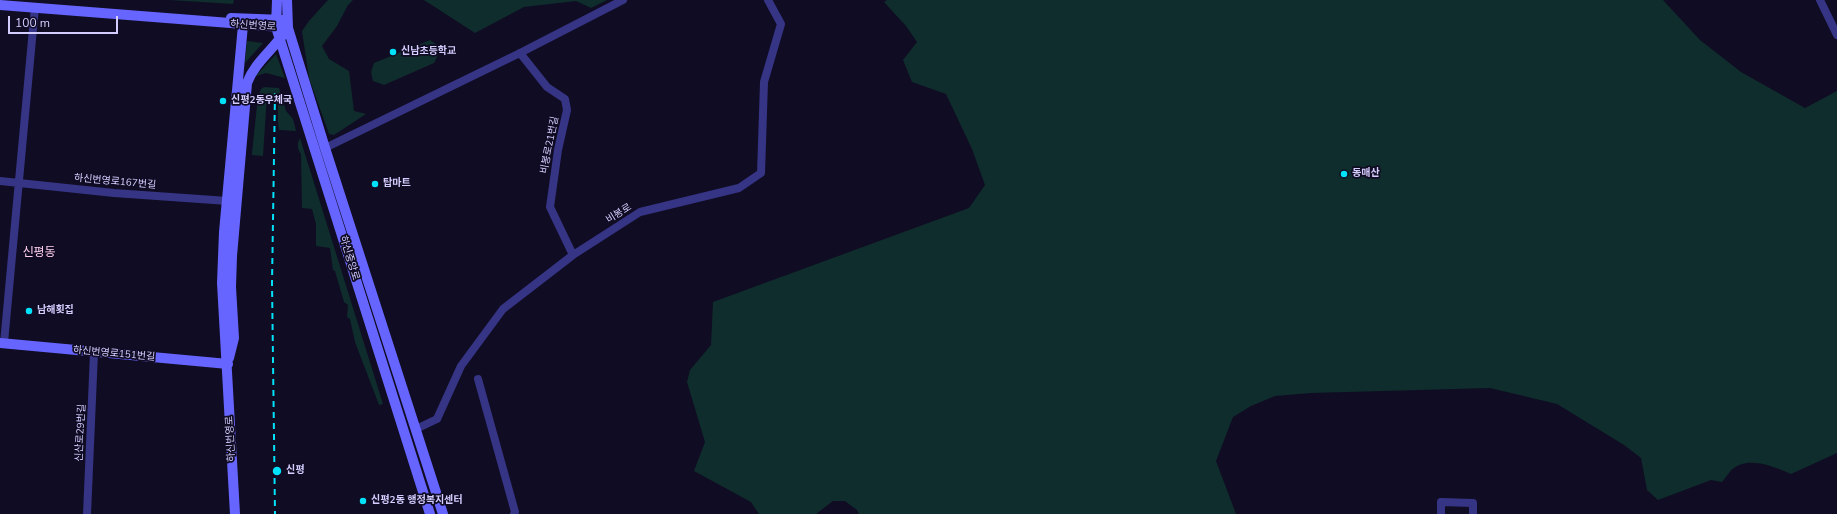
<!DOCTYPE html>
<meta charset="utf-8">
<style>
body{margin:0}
#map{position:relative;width:1837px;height:514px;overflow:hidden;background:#100c23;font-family:"Nunito Sans",sans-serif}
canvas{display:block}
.scale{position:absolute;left:8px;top:16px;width:110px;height:18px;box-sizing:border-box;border:2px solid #d3ceff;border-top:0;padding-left:5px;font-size:12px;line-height:14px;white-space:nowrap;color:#d3ceff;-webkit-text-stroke:3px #100c23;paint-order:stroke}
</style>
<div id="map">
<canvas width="1837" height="514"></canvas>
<div class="scale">100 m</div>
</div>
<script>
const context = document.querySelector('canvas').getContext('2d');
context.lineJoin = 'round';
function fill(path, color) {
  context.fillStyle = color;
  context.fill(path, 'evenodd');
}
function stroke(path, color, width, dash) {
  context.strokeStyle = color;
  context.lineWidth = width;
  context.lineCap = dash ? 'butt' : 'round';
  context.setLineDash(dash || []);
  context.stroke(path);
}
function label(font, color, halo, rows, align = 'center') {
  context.font = font + ' "Nunito Sans","Noto Sans KR",sans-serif';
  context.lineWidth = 3.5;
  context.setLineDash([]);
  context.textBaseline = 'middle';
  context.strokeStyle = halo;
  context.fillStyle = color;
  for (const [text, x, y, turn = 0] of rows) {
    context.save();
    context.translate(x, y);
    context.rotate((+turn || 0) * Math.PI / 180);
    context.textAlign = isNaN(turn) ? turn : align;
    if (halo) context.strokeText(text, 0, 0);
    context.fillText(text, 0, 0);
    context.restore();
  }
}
fill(new Path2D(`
 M169,0H234L233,4Z
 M328,0H353L348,5L337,26L322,46L329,59L349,71L354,111L366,114L334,135L329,134L309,78L302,31L309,21Z
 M424,0H607L591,8L576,1L524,7L475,33Z
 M887,0H1663L1700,40L1741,72L1805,108L1837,91V453L1791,474C1776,467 1749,456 1734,468C1729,471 1726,478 1722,482L1711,480L1658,500L1647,490L1641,458L1624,445L1557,404L1490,388L1311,393L1275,396L1251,406L1233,417L1216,461L1236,514H859L857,510L845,501H833L816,514H759L751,502L694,471L705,442L687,382L690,370L711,345L713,302L969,208L985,185L972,149L946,94L912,82L903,60L917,42L906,26L884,2Z
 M430,40L437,45C439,52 438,56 434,63L384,85L373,81L371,72L374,63Z
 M247,41L263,43L245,63Z
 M276,54L285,78L266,73L256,76Z
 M264,87L279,88L286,111L293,119L296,131L279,130L278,123V96L267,95L263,156L252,155V153L258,96L261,89Z
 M300,138L383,404L379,405L355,342L350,319L347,317L348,305L344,302L335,271L333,270L330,248L316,246V224L312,209L302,208L301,154C297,149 297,143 300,138Z`), '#0f2d2c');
stroke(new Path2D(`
 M1820,0L1837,35
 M520,53L547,87L565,99L567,110L558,150L550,207L573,255
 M325,148L520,53L623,0
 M0,181L114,193L228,201
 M4,343L35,7
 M478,379L515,512L514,514
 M416,429L437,419L461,366L503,309L573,255L640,212L739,188L761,173L764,82L781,24L768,0
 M87,514L94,353
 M1441,514V502L1473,503V514`), '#363485', 8);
stroke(new Path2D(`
 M277,0L276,27L430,514
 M287,0L288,28L325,148L443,514
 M0,5L281,27
 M231,18L283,20
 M0,343L228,364
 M229,358L234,338L231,287L232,256L247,83C254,64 270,52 282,36
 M235,514L222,283L224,232L243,25`), '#6765ff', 10);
stroke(new Path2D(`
 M275,93L272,283L275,514`), '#00e2f9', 2, [6, 5]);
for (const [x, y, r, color] of [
 [393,52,4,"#00e2f9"],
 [223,101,4,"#00e2f9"],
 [1344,174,4,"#00e2f9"],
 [375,184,4,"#00e2f9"],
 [29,311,4,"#00e2f9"],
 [277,471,5,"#00e2f9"],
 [363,501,4,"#00e2f9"]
]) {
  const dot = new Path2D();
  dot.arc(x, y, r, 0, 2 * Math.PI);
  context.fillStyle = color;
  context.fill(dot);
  stroke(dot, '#100c23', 1.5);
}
label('10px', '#d3ceff', '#100c23', [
 ["하신번영로",253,26,4],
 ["비봉로21번길",550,145,-79],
 ["하신번영로167번길",115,182,5],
 ["비봉로",619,214,-32],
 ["하신중앙로",349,258,73],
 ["하신번영로151번길",114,354,5],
 ["신산로29번길",81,433,-87],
 ["하신번영로",231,439,-93]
]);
label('bold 10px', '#d3ceff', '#100c23', [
 ["신남초등학교",401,52],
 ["신평2동우체국",231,101],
 ["동매산",1352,174],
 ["탑마트",383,184],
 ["남해횟집",37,311],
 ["신평",286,471],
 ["신평2동 행정복지센터",371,501]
], 'left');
label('12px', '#ffd0ee', '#100c23', [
 ["신평동",39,253]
]);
</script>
